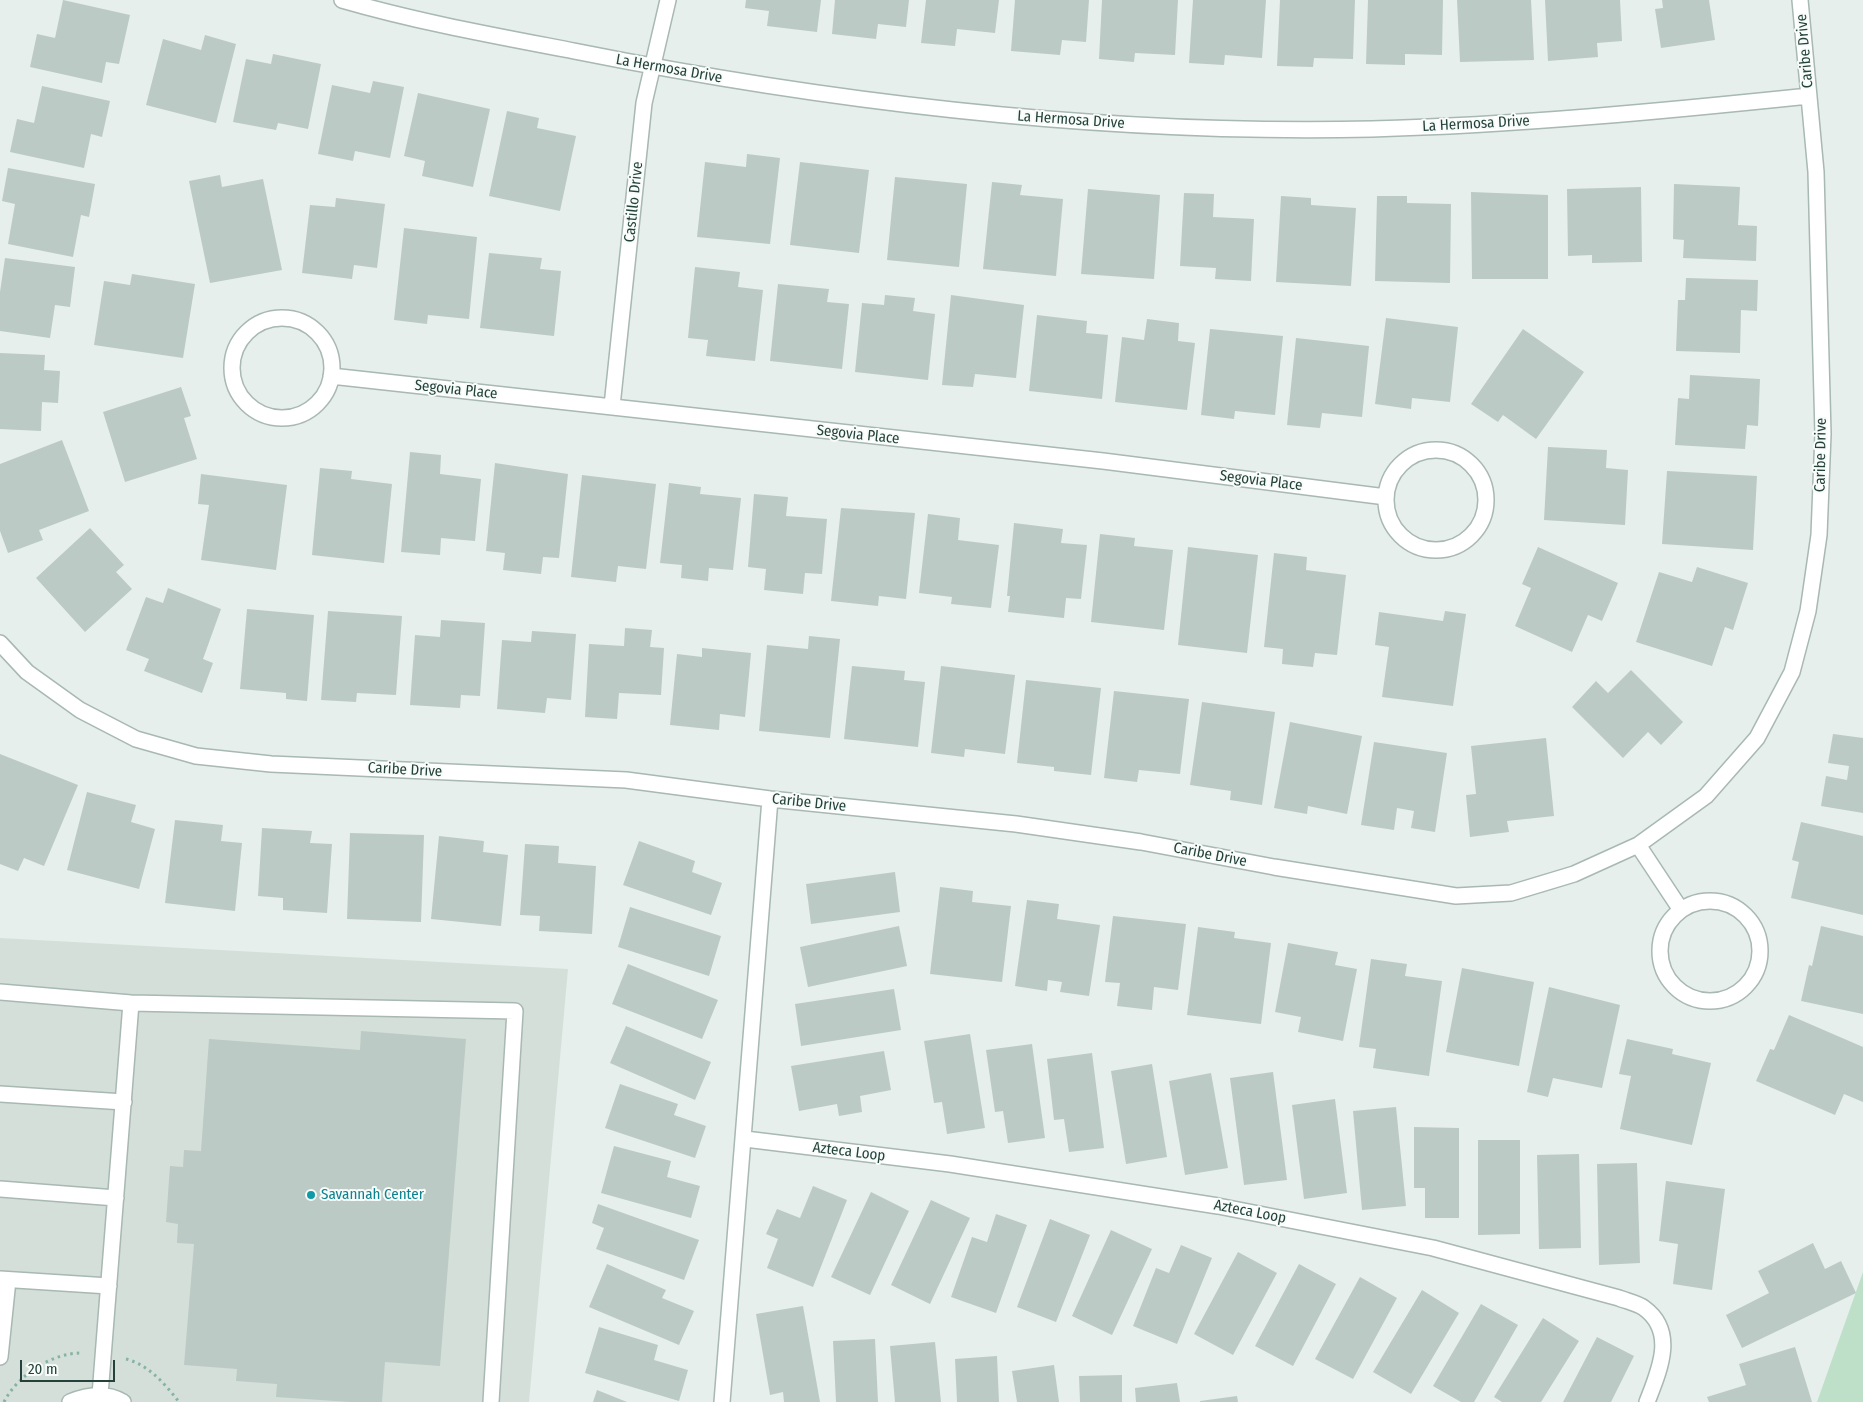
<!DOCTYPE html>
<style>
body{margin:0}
#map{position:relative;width:1863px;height:1402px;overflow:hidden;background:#e6efeb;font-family:"Fira Sans Condensed",sans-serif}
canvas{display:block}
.scale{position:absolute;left:20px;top:1360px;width:95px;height:22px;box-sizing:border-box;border:2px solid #24423a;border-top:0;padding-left:6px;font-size:15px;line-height:18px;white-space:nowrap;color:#24423a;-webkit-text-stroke:4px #f7fbf9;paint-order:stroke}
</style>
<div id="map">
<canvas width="1863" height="1402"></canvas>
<div class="scale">20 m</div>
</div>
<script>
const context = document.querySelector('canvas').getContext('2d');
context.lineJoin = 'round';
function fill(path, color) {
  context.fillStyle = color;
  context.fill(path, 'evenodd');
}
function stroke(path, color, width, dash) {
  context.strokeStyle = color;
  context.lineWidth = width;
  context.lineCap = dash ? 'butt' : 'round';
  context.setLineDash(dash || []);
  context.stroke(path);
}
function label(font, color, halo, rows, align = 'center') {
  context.font = font + ' "Fira Sans Condensed",sans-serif';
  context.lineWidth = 4;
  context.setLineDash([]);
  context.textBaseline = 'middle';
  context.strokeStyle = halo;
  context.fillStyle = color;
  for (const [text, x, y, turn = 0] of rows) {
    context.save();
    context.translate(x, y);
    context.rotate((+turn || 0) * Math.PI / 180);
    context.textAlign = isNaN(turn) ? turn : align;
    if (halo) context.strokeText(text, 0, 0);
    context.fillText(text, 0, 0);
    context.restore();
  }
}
fill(new Path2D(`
 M0,938L568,969L529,1402H0Z`), '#d4dfda');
fill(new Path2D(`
 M1863,1272V1402H1817Z`), '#bfe0c8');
fill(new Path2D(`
 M63,0L130,15L119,64L106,62L102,83L30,67L37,34L55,38Z
 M746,0H821L817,32L767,26L769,11L745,8Z
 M835,0H909L906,27L878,24L876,39L832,34Z
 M926,0H999L995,33L957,29L955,46L921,43Z
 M1015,0H1089L1086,42L1062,40L1060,55L1011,51Z
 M1102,0H1178L1175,55L1135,53L1134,62L1099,59Z
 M1193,0H1266L1262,58L1225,55L1224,65L1189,63Z
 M1280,0H1355L1353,59L1314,58L1313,67L1277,66Z
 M1368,0H1443L1442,55L1405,54V65L1366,64Z
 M1457,0H1531L1534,60L1460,62Z
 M1545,0H1620L1622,41L1597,43L1598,57L1548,61Z
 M1662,0H1709L1715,40L1661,48L1655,9L1663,8Z
 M205,35L236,44L216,123L146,105L163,39L201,50Z
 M273,54L321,64L308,129L278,123L276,130L233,122L246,59L271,64Z
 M373,81L404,87L390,158L355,151L353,161L318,154L332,85L370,93Z
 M42,86L110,101L102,137L91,134L84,168L10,152L17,119L34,123Z
 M418,93L490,109L473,187L422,176L425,161L404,156Z
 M507,111L539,118L537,128L576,136L560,211L489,196Z
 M747,154L780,158L770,244L697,237L705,162L746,167Z
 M800,162L869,170L859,253L790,245Z
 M8,168L95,184L89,217L81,215L73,257L8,244L15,204L2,201Z
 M220,175L222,187L263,179L282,270L210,283L189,181Z
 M895,177L967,184L959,267L887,260Z
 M992,182L1022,185L1020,195L1063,199L1056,276L983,269Z
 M1674,184L1740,187L1738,225L1757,226L1756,261L1683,258L1684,240L1673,239Z
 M1641,187L1642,262L1592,263V255L1568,256L1567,189Z
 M1088,189L1160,195L1154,279L1081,274Z
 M1471,192L1548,195V279H1472Z
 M1184,193L1214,194L1213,217L1254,219L1251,281L1215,279L1216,268L1180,266Z
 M1281,196L1311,198V205L1356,208L1351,286L1276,282Z
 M1377,196H1407V203L1451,204L1450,283L1375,281Z
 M336,198L385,204L377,268L354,265L352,279L302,273L310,205L335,207Z
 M404,228L477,237L469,319L428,315L427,324L394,320Z
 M489,253L542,258L540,269L561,271L554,336L480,328Z
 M5,258L75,267L70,307L55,305L50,338L0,331V292Z
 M695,267L740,272L738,287L763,290L755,361L706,356L708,340L688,338Z
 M132,274L195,284L183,358L94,345L104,281L130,285Z
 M1686,278L1758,280L1757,311L1741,310L1740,353L1676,351L1678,300H1685Z
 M778,284L829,289L827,302L849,304L842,369L770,361Z
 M885,295L915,298L913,311L935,314L928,380L855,372L862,303L884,305Z
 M951,295L1024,305L1016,378L975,374L973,387L942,385Z
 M1037,315L1087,321L1086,333L1108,335L1102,399L1029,391Z
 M1386,318L1458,327L1450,402L1412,398L1411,409L1375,404Z
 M1147,319L1179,323L1178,341L1195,343L1187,410L1115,402L1122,337L1144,340Z
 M1210,329L1283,336L1275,415L1235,411L1234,419L1201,415Z
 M1523,329L1584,372L1536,439L1503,415L1498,422L1471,404Z
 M1296,338L1369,346L1362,417L1322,413L1320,428L1287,425Z
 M0,353L45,355L44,370L60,371L58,403L42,402L41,431L0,429Z
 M1690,375L1760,379L1758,426L1747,425L1745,449L1675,445L1678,398L1689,399Z
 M181,387L191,416L184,418L197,459L125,482L103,412Z
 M62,440L89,511L39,530L43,540L8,553L0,531V464Z
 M1548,447L1607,450L1606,468L1628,470L1625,525L1544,520Z
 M410,452L441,455L440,474L481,479L475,541L441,538L440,555L401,552Z
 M495,463L568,474L559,558L543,557L541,574L503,570L505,553L486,551Z
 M320,468L352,471L351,479L392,484L384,563L312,555Z
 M1667,471L1757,476L1753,550L1662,544Z
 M201,474L287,485L276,570L201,560L209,505L198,504Z
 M582,475L656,484L646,569L618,566L616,582L571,577Z
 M669,483L701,487L700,494L741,498L733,570L709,568L708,581L681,578L682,565L660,563Z
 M754,494L788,497L786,516L827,519L822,574L805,573L803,594L764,590L766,569L748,567Z
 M841,508L915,513L906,599L879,596L878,606L831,601Z
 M928,514L960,518L958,540L999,545L991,608L951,604L952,597L919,593Z
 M1014,523L1063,529L1061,543L1087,545L1081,599L1066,598L1064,618L1008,612L1010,596H1007Z
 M90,528L124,565L116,572L132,589L85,632L36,578Z
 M1100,534L1135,538L1134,546L1173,550L1164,630L1091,622Z
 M1188,547L1258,555L1247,653L1178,645Z
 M1538,547L1618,583L1602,621L1588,615L1572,652L1515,626L1531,588L1522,584Z
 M1274,553L1307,557L1306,570L1346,575L1337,655L1315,653L1313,667L1282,664L1283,649L1264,647Z
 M1697,567L1748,583L1733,630L1725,627L1712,666L1636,642L1659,572L1692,582Z
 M168,588L221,609L203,659L213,663L202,693L144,671L149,659L126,650L146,597L163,603Z
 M247,609L314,615L307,701L286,699V693L240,689Z
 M328,611L402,616L396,695L357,693L356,702L321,700Z
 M1445,611L1466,614L1453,706L1382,697L1389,647L1375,645L1379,612L1443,621Z
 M441,620L485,623L480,696L461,695L460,708L410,705L415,635L440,637Z
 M625,628L652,630L650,647L664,648L661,695L619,693L617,719L585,717L589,644L624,646Z
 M532,631L576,634L571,700L547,698L545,713L497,709L502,640L531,642Z
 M809,636L840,639L830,738L759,731L767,645L808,649Z
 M702,648L751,653L745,717L720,714L719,730L670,725L677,654L702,657Z
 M852,666L905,671L904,680L925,682L918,747L844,739Z
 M941,666L1015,675L1005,754L965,749L964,757L931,753Z
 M1631,670L1683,722L1661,745L1648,732L1623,758L1572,707L1596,681L1608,693Z
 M1026,680L1101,688L1091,775L1054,771V767L1017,763Z
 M1114,691L1189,699L1180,774L1139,770L1137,782L1104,778Z
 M1202,702L1275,712L1262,805L1230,800L1231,791L1190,785Z
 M1290,722L1362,736L1347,814L1308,806L1307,814L1274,808Z
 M1833,734L1863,738V813L1821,806L1826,776L1847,780L1849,766L1828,763Z
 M1546,738L1554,816L1507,821L1509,832L1470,837L1466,795L1476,794L1471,746Z
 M1374,742L1447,753L1435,832L1411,828L1414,811L1397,808L1394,830L1361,825Z
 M0,754L78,785L44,866L24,858L18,871L0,864Z
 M87,792L136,805L131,822L155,829L139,889L67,870Z
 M175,820L223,825L221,841L242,843L235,911L165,903Z
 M1801,822L1863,836V915L1791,898L1799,862L1792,860Z
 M262,828L312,831L310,843L332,844L327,913L283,910V898L258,896Z
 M350,833L424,835L421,922L347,919Z
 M439,836L484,841L483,852L508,855L501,926L431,919Z
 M639,841L695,861L692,872L722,883L711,915L623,885Z
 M525,844L559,846L558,863L596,866L592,934L539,931L540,916L520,915Z
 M895,872L900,912L811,924L806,884Z
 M940,887L973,891L972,902L1011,906L1002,982L930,974Z
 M1027,900L1059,904L1057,919L1100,925L1089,996L1060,992L1062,982L1048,980L1047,991L1015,986Z
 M630,907L721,936L709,976L618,947Z
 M1113,916L1186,924L1178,990L1154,987L1152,1010L1117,1006L1120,983L1105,982Z
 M899,926L907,966L808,987L800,947Z
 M1821,926L1863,936V1014L1801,1001L1809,965L1812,966Z
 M1198,927L1235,932L1234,938L1271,943L1261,1024L1187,1015Z
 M1288,943L1338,952L1335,965L1357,969L1343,1041L1298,1032L1301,1017L1275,1012Z
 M1371,959L1407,964L1405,976L1442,981L1429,1076L1373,1068L1376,1049L1359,1047Z
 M628,964L718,1000L702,1039L612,1004Z
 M1462,968L1534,982L1519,1066L1446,1052Z
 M1549,987L1620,1005L1602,1088L1553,1078L1548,1097L1527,1092Z
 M894,989L901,1030L801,1046L795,1004Z
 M1789,1015L1863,1047V1102L1844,1094L1835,1115L1756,1081L1770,1049L1774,1050Z
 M626,1026L711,1062L695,1100L610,1063Z
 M361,1031L466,1039L440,1366L385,1362L382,1402H350L276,1397L277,1384L236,1381L237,1369L184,1365L194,1244L177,1243L178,1224L166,1222L170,1166L183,1167L184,1150L201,1151L209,1039L360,1050Z
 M970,1034L985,1128L947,1134L942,1102L934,1103L924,1041Z
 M1627,1039L1673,1049L1672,1054L1711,1063L1692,1145L1620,1129L1631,1076L1619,1074Z
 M1032,1044L1045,1138L1008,1143L1003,1111L995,1112L986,1050Z
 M884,1051L891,1090L860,1096L862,1112L839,1116L837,1104L799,1111L791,1066Z
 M1092,1053L1104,1148L1069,1152L1064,1119L1054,1120L1047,1059Z
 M1152,1064L1167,1157L1126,1164L1111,1071Z
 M1273,1072L1287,1180L1244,1185L1230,1078Z
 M1211,1073L1228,1168L1185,1175L1169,1081Z
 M620,1084L678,1104L674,1115L706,1126L695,1158L605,1128Z
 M1335,1099L1347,1193L1304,1199L1292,1105Z
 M1396,1107L1406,1206L1362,1210L1353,1111Z
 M1414,1127L1459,1128V1218H1425V1188H1414Z
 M1478,1140H1520V1234L1478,1235Z
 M614,1146L671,1161L667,1177L700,1186L691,1218L601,1193Z
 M1579,1154L1581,1248L1539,1249L1537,1155Z
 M1637,1163L1640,1263L1599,1265L1597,1164Z
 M1666,1181L1725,1189L1712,1290L1673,1284L1678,1244L1659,1241Z
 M813,1186L847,1200L813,1287L767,1268L778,1239L766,1234L777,1209L800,1218Z
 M871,1192L909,1211L870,1295L831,1277Z
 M931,1200L970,1218L930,1304L891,1285Z
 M598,1204L699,1240L684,1280L596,1249L604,1228L592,1223Z
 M996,1214L1027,1225L996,1313L951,1297L972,1237L987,1242Z
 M1050,1219L1090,1235L1056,1322L1017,1307Z
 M1111,1230L1152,1249L1112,1335L1072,1316Z
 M1813,1243L1825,1269L1841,1261L1856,1293L1742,1348L1726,1315L1769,1293L1758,1271Z
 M1181,1245L1212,1258L1177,1344L1133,1326L1156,1268L1169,1273Z
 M1238,1252L1277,1273L1233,1355L1194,1334Z
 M607,1264L666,1290L662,1298L694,1311L679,1345L589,1307Z
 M1299,1264L1336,1284L1293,1366L1255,1346Z
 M1360,1277L1397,1298L1353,1379L1315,1359Z
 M1422,1290L1459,1313L1411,1394L1373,1372Z
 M1481,1304L1518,1325L1474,1402H1461L1433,1386Z
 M803,1306L820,1402H784L783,1392L770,1395L756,1314Z
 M1543,1318L1579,1341L1541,1402H1502L1494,1397Z
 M599,1327L658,1345L654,1360L688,1370L679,1401L585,1373Z
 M1597,1337L1634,1356L1611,1402H1563Z
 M875,1339L878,1402H836L833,1341Z
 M935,1342L941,1402H895L890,1346Z
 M1795,1347L1812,1402H1709L1707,1397L1746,1385L1739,1364Z
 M997,1356L999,1402H957L955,1359Z
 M1054,1365L1059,1402H1017L1012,1371Z
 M1122,1375V1402H1080L1079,1376Z
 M1177,1383L1180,1402H1136L1135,1388Z
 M597,1390L627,1402H593Z
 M1237,1396L1238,1402H1200V1401Z`), '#bbcac4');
const minor = new Path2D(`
 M342,0C418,22 496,36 574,51C834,103 1107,135 1372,129C1518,125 1664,111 1809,96
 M232 368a50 50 0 1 1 100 0a50 50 0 1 1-100 0Z
 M331,376L1103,461L1386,497
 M612,406L644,103L668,0
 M1386 500a50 50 0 1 1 100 0a50 50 0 1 1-100 0Z
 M0,643L27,672L80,710L136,739L196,756L271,764L626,780L770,799L1016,824L1141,842L1274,867L1456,896L1511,893L1574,874L1638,845L1706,796L1757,738L1792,672L1808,611L1819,535L1823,434L1816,172L1800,0
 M1638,845L1681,910
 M1660 951a50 50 0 1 1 100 0a50 50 0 1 1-100 0Z
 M0,992L131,1003L515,1011L491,1402
 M0,1094L124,1102
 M745,1139L950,1164L1218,1206L1433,1248L1619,1298C1626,1301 1637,1303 1644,1308C1677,1332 1659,1371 1647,1402
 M0,1189L116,1198
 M0,1279L109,1286
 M0,1357L8,1280
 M100,1395L131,1003
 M70,1402C87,1395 106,1392 123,1402
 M722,1402L770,799`);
stroke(minor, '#a8b8b2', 18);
stroke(new Path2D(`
 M126,1359C149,1365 165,1384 179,1402
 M4,1402C17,1376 51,1353 81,1353`), '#86b3a5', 3, [2.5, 4]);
stroke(minor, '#fff', 15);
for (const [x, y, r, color] of [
 [311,1195,5,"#0f9aa8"]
]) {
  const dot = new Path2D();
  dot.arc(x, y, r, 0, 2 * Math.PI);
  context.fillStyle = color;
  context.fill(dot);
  stroke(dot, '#f7fbf9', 2);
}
label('15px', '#24423a', '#f7fbf9', [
 ["Caribe Drive",1805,51,-95],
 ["La Hermosa Drive",669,69,10],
 ["La Hermosa Drive",1071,120,4],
 ["La Hermosa Drive",1476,124,-3],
 ["Castillo Drive",634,202,-84],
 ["Segovia Place",456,390,6],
 ["Segovia Place",858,435,6],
 ["Caribe Drive",1821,455,-89],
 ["Segovia Place",1261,481,7],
 ["Caribe Drive",405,770,3],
 ["Caribe Drive",809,803,6],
 ["Caribe Drive",1210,855,11],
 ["Azteca Loop",849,1152,7],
 ["Azteca Loop",1250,1212,11]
]);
label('15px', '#0d838f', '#f7fbf9', [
 ["Savannah Center",321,1195]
], 'left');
</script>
